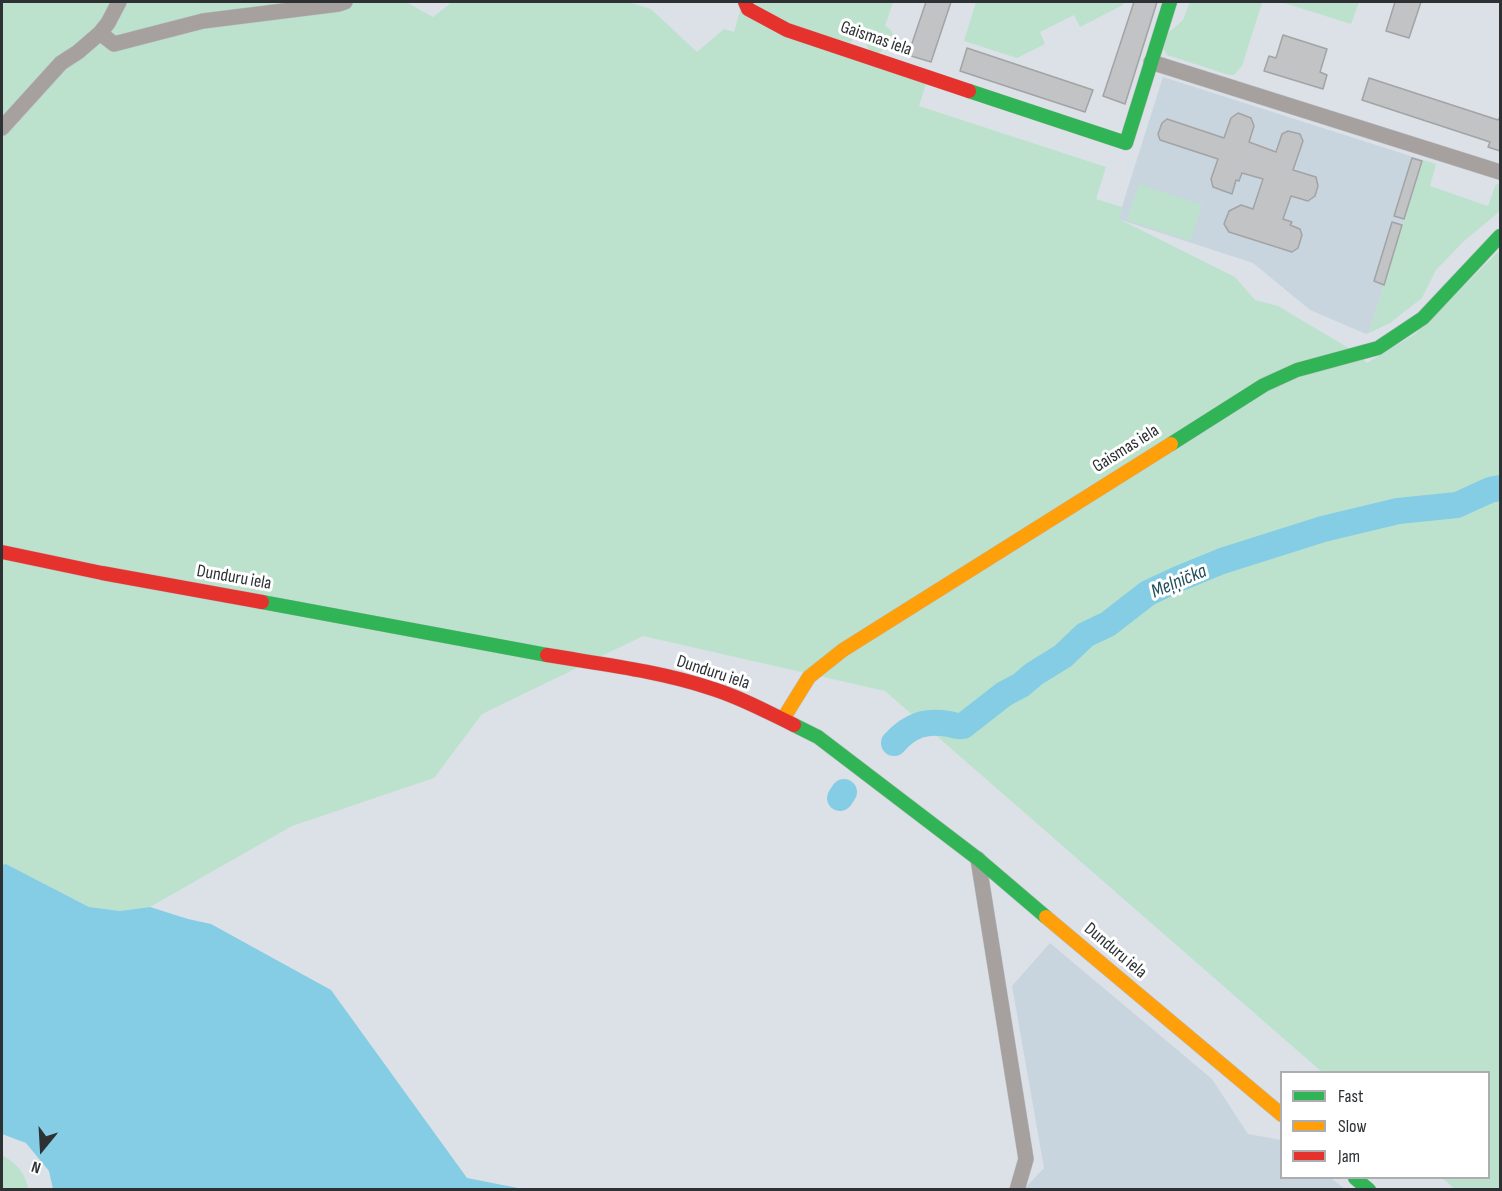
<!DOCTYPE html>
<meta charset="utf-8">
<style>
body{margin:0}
#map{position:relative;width:1502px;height:1191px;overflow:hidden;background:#dbe1e6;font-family:"Sofia Sans Condensed",sans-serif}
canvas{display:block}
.frame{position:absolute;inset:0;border:3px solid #2d3134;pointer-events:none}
.legend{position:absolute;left:1280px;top:1071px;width:210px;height:108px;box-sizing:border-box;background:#fff;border:2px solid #abadae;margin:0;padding:8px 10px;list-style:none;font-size:18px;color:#2d3134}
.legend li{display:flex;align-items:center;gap:12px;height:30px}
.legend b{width:30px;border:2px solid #abadae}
.north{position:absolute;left:12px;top:1119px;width:60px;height:60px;-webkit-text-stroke:4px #fff;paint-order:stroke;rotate:198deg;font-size:16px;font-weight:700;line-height:24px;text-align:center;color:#2d3134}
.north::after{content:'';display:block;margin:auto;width:21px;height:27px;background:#2d3134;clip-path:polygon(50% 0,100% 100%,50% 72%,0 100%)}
</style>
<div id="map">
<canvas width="1502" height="1191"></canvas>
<div class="frame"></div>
<ul class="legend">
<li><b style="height:8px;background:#30b455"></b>Fast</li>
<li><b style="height:8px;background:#ff9f0a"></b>Slow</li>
<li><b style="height:8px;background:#e5322d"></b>Jam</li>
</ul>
<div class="north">N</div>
</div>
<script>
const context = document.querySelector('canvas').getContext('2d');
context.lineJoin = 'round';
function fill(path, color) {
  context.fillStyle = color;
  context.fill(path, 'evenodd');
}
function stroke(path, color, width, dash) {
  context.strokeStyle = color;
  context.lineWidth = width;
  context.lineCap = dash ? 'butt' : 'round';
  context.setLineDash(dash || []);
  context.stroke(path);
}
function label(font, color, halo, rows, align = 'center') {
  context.font = font + ' "Sofia Sans Condensed",sans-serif';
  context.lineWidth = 6;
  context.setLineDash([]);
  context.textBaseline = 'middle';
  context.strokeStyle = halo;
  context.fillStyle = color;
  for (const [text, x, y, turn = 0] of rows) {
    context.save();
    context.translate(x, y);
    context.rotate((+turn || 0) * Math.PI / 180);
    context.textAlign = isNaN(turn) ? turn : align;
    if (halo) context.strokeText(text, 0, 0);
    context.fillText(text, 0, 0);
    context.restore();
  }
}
fill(new Path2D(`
 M1163,77L1423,160L1369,333L1366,334L1310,310L1253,263L1118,219Z
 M1050,943L1212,1079L1248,1134L1281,1140L1282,1178H1331L1345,1189H1024L1044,1168L1012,986Z`), '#c9d5de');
fill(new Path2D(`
 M2,2H406L433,17L452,2H628L651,9L697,52L724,29L734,32L740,11L926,84L919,106L1106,167L1096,199L1122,207L1119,219L1235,277L1255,300L1278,306L1357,353L1367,363L1415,334L1500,250V1185L1498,1189H1455L1442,1178H1488V1072H1322L885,691L643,636L482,714L434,778L292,826L150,907L120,911L89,907L6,864L2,865Z
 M751,2H893L885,26L890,29L893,34L886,48L876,55L870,53L865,41L853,38L851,43L788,25Z
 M976,2H1124L1123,5L1080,27L1074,15L1040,32L1045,44L1017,58L964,41Z
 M1190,2L1262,3L1242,66L1234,75H1229L1167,55L1163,48L1168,33L1183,20Z
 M1281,2H1359L1351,24Z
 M1423,160L1436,164L1430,186L1488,206L1496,184L1500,185V211L1463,242L1436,270L1422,298L1390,323L1369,333Z
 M1139,184L1202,205L1190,241L1127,220Z
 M2,1155C16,1163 26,1173 28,1189H2Z`), '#bce2ce');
fill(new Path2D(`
 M6,864L89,907L120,911L150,907L188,919L211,924L331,990L467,1178L523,1189H53L49,1171L26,1143L2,1134V865Z`), '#84cde5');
stroke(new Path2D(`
 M894,743C910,725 926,720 949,724C954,725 957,727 963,726L1004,694L1021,685L1034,674L1063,656L1085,635L1108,624L1148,593L1178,579L1222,561L1323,529L1398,511L1457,505L1490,490L1500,488
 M840,798L844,792`), '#84cde5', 26);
const building = new Path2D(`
 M926,2H951L931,62L908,55Z
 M1134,2H1157L1125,104L1103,96Z
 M1395,2H1421L1409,38L1386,31Z
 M1283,35L1327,49L1320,72L1327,75L1323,89L1264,71L1269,56L1276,58Z
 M967,48L1093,90L1085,112L960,71Z
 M1369,78L1498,120L1500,117V151L1488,147L1490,142L1362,100Z
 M1238,113L1251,118L1254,126L1249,142L1276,152L1282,134L1288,131L1300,134L1303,141L1293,170L1316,177L1318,186L1315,196L1308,201L1291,196L1283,219L1292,222L1290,225L1300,229L1302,235L1298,248L1292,252L1229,232L1224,224L1229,211L1241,205L1253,209L1263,179L1242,173L1239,181L1236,180L1232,194L1213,187L1211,179L1218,159L1160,140L1158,134L1162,123L1167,119L1224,138L1231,118Z
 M1412,158L1422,161L1404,219L1394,216Z
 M1392,222L1402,225L1384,285L1374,281Z`);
fill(building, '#c2c3c4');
stroke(building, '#a2a3a4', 1.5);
const street = new Path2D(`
 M100,33L114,44L203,21L339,4L345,2
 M1151,62L1500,172
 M2,128L61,63L78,52L100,33L108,23L119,2
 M978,859L1026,1159L1017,1190`);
const fast = new Path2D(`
 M969,91L1126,143L1170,2
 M1171,444L1264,385L1297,370L1378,348L1423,318L1500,236
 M262,602L547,655
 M794,725L818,737L978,859L1046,917
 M1355,1178L1369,1190`);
const slow = new Path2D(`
 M783,719L809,677L843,650L1171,444
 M1046,917L1282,1115`);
const jam = new Path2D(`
 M745,2L748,9L787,30L969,91
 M2,552L102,573L262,602
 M547,655C600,664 660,671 710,688C740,697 767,712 794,725`);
stroke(street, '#b9bec2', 16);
stroke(fast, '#b9bec2', 15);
stroke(slow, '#b9bec2', 15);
stroke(jam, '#b9bec2', 15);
stroke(street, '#a6a09e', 15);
stroke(fast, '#30b455', 14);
stroke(slow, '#ff9f0a', 14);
stroke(jam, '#e5322d', 14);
label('18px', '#2d3134', '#fff', [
 ["Gaismas iela",876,39,19],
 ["Gaismas iela",1126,449,-32],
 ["Dunduru iela",234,578,10],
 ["Dunduru iela",713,673,18],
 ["Dunduru iela",1115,951,40]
]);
label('italic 20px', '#224f5c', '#fff', [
 ["Meļņička",1179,582,-23]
]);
</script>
